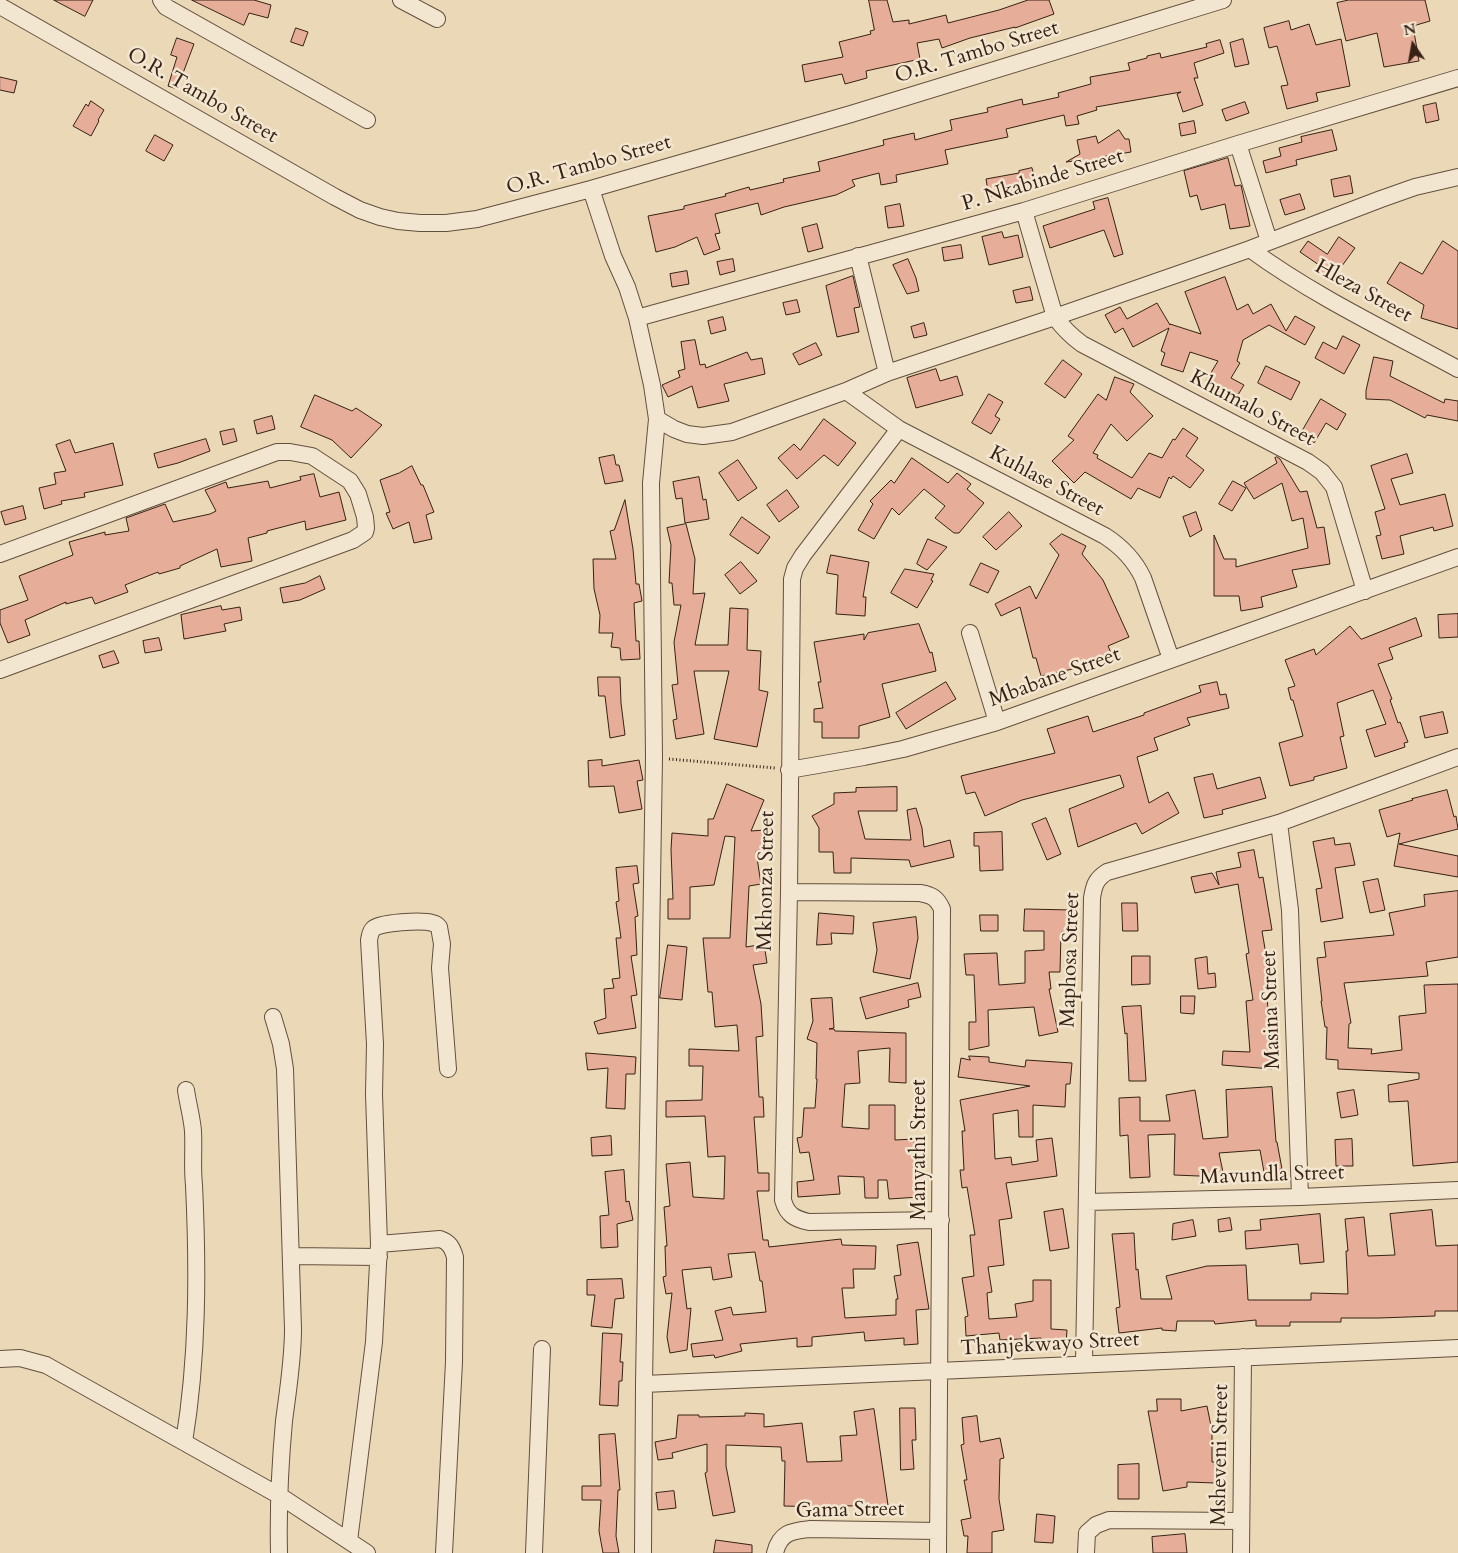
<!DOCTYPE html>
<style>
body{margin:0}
#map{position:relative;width:1458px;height:1553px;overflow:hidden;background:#ebd8b7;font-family:Cardo,serif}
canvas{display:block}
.north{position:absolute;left:1388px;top:20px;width:50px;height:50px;-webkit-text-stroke:4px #f2e6d0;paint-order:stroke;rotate:348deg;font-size:14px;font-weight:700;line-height:20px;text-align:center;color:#362114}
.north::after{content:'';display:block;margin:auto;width:18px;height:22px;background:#362114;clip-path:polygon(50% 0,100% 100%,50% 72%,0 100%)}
</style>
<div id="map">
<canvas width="1458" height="1553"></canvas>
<div class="north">N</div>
</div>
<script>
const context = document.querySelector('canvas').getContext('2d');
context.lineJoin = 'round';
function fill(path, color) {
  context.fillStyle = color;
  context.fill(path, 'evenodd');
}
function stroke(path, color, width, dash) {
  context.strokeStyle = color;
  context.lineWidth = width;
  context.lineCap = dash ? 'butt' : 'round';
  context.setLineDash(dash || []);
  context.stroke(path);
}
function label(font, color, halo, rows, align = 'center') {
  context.font = font + ' Cardo,serif';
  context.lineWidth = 5;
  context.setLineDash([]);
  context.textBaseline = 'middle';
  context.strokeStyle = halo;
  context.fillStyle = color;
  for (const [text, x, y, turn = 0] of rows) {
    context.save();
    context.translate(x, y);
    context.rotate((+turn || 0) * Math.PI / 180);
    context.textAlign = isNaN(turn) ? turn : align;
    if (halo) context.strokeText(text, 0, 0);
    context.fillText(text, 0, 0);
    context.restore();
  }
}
const building = new Path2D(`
 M54,0H93L85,16Z
 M192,0H254L271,5L268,18L249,13L244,25Z
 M869,0H887L893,22L909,20V24L946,15L948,23L999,10L1028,0H1049L1054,14L1015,28V27L970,38L942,48L939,39L917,43L920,59L866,71L867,78L845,84L842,74L805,82L802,65L843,57L839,42L871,34L870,31L874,30Z
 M1349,0H1425L1430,21L1413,26L1419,61L1384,67L1377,33L1346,41L1337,3Z
 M1289,21L1291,30L1309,24L1316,45L1341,39L1350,86L1316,93L1318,101L1287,109L1281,86L1288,85L1277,46L1269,48L1264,28Z
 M296,28L308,32L303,46L291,42Z
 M177,38L194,44L177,89L168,86L177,57L171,55Z
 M1243,39L1249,64L1235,67L1230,43Z
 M1220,40L1224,53L1194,63L1198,78H1194L1203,105L1183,112L1177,94L1181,92L1096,107L1097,110L1077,116L1079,124L1066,126L1064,115L1006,129L1008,137L945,150L948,164L896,175L897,182L881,185L879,173L852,180L855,186L836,195L784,207L761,215L758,203L715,214L720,233L715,234L720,249L704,255L697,237L675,247L656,252L648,216L684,209V206L726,196L725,194L749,187L750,190L784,182L783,179L820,171L818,162L884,145L883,140L914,133L915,140L952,130L950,120L988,112L987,108L1022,99L1023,105L1059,97L1058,93L1091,84L1090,77L1130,70L1128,63L1147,58V56L1160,53L1161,58L1207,47L1206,44Z
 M0,77L17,81L14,93L0,90Z
 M91,101L104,110L98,120L99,121L91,136L73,126L86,104L88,106Z
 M1245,102L1249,113L1226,121L1222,110Z
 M1436,103L1439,120L1426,123L1423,106Z
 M1194,121L1196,133L1181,136L1179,124Z
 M1119,130L1125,139H1129L1131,152L1101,157L1102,161L1083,165L1081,160L1066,162L1080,154L1077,140L1096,136L1098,143Z
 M1332,130L1337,150L1296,160L1297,165L1266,173L1263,161L1281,156L1279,148L1302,142L1301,137Z
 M155,135L173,145L164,161L146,151Z
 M1228,158L1235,186L1241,185L1250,226L1230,229L1225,204L1201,210L1197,195L1190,197L1184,171Z
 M1032,168L1037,186L989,197L986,179L1019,173V171Z
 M1350,176L1353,193L1334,197L1331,180Z
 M1300,194L1305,209L1285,215L1280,200Z
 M1108,198L1123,254L1114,257L1104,230L1050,248L1043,226L1095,209L1093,202Z
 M900,204L904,226L888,228L885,207Z
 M817,224L823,248L808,252L802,228Z
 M1002,232L1004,238L1018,235L1023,257L989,265L982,237Z
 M1339,237L1355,248L1331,281L1315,270L1319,265L1300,252L1308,241L1327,254Z
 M1443,241L1458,251V329L1421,318L1424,305L1387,283L1400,262L1422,274Z
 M961,245L963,258L944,261L942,248Z
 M733,259L735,271L720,275L717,262Z
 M908,259L916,278L919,291L907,294L893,265Z
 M687,271L689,284L672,287L670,274Z
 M853,276L860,307L854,308L859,332L837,337L826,286Z
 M1225,277L1237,310L1248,304L1253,314L1271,304L1286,331L1295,316L1315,327L1305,345L1269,325L1243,340L1237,361L1240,363L1231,378L1244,385L1236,398L1206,381L1218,361L1190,352L1183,372L1161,365L1165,353L1161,351L1169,328L1133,347L1123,328L1115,333L1105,315L1120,307L1127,319L1157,303L1170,325V324L1201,334L1185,292Z
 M1030,287L1033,300L1016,303L1013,291Z
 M797,300L800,312L786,315L783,303Z
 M723,317L726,330L711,334L708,321Z
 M924,323L927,335L914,338L911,327Z
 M1343,336L1360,345L1344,374L1315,358L1323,342L1336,349Z
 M695,340L700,365L705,364L706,368L747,352L751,360L762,358L765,374L724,384L729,401L698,408L692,386L668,397L662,385L680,377L678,371L685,369L681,342Z
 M816,343L822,355L799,365L793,354Z
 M1374,357L1393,361L1390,376L1444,403L1445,399L1458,401V421L1427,415L1425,418L1390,400L1366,399V391Z
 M1063,360L1082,374L1065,398L1045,384Z
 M1266,366L1300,382L1291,400L1258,383Z
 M936,369L940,381L957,376L963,395L916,408L907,378Z
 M1115,377L1134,384L1130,392L1153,416L1127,441L1111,424L1093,453L1098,455L1097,458L1132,478L1149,453L1162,458L1173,439L1175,440L1183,428L1198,438L1186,456L1204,470L1190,488L1173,476L1171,479L1169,477L1160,498L1138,488L1131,499L1085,472L1074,483L1052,461L1074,440L1068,436L1098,394L1106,400Z
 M989,394L1003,402L995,416L1000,419L991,434L972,423Z
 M315,395L352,411L356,408L382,425L351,458L332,440L301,427Z
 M1321,399L1346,414L1337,430L1326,423L1314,443L1300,435Z
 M272,416L275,429L257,434L254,421Z
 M824,419L856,443L838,466L824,455L797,479L778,458L794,444L800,450Z
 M234,429L237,441L223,445L220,432Z
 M206,439L210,451L178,463L158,468L154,454Z
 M70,440L75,453L113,443L123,485L84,493L85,497L61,501L62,504L44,509L39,488L56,484L54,473L66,471L56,445Z
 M1407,454L1413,473L1391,479L1400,505L1445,494L1453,526L1434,531L1433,527L1400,536L1404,554L1382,559L1376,536L1381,535L1375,512L1385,509L1371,466Z
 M614,455L616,465H619L623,481L605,484L599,458Z
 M1277,457L1280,459L1300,492L1307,491L1317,528L1324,527L1330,564L1292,570L1297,587L1261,597L1263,607L1241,611L1239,596H1214V535L1224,559H1236V567L1308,548L1303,518L1292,521L1282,483L1254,499L1244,483L1277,463L1275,458Z
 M912,458L948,483L957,473L971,484L967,489L984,503L959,533H954L935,518L945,506L924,489L899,515L892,508L874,539L858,530L873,504L870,501L891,480L894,483Z
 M738,460L757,488L738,501L719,473Z
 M412,466L421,485H423L434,512L426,515L432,539L414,543L409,522L393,529L386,513L390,512L380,480L399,473Z
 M314,474L320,497L339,492L346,520L306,530L305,521L267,531V533L248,538L252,561L221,567L217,549L180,566V568L159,574L158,572L125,585L128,592L95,604L92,597L66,604V602L25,620L30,635L8,643L0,623V610L28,600L19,576L73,555L69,542L105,532V535L129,531L126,518L165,504L173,522L210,514L216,511L205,490L226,482L228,488L268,481L270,488L301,480L300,477Z
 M699,477L703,500L706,499L709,519L685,523L682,498L676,499L673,482Z
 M1233,481L1246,488L1232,511L1219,504Z
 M787,490L799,507L779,522L767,505Z
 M625,500L633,549L636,584H639L642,601L634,603L636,641H639L640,659L621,660L620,648L611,647L613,633H599L600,615L594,589L593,559H616L610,531L614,530Z
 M23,506L26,519L5,525L1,512Z
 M1009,512L1022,526L996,550L983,537Z
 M1196,512L1202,530L1190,537L1183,517Z
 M742,517L770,537L758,554L730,535Z
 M686,524L695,559L693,594L705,593L695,645H728L730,608L748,609L747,650L761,651L759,690L768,692L757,747L714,739L729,671H694L704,734L676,739L673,720L677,719L672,685L678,684L674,642L681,605H674L672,583H669L671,545L667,528Z
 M1062,534L1086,546L1082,554L1103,580L1129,637L1108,646L1112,655L1086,666L1041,676L1036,658H1033L1020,607L1001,616L995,604L1030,586L1036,599L1059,555L1050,544Z
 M928,539L947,547L927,570L917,564Z
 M831,555L869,562L863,597H866L865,616L836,614L838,575L827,573Z
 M741,562L757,581L740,594L725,575Z
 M981,563L999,571L988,593L970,585Z
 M905,569L934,574L931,580L933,581L917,608L891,593Z
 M320,576L325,589L300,600L283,603L280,588L305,583Z
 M221,606L222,610L240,607L242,620L224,624L226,631L184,639L181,615Z
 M1458,614V637L1439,638L1438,615Z
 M1416,618L1422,636L1389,648L1393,659L1378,664L1392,699L1390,700L1398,723L1400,722L1408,742L1404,743L1405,747L1375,757L1366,730L1386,724L1373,690L1337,703L1344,736L1340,737L1347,768L1314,777V780L1290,786L1279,743L1303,736L1293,700H1291L1288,688L1295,686L1285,660L1314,649L1316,655L1350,626L1361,639Z
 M919,624L930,653L932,652L936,671L882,684L890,717L859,726V738H822V722H814V709L823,708L818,682H821L814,642L864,634V640L868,633Z
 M159,638L162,650L145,653L143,641Z
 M114,651L119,663L103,668L99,656Z
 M598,677H620L621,703L625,735L610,738L605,696H599Z
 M946,682L956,699L906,729L896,713Z
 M1217,682L1220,695L1226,694L1229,708L1187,718L1190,725L1154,738L1158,750L1137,757L1149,803L1168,792L1179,813L1142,834L1136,823L1078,847L1069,809L1124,787L1120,775L1022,800L985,816L975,792L966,794L961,776L1055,753L1047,729L1088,716L1093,732L1144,715V713L1201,692L1199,686Z
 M1443,712L1448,733L1425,738L1420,717Z
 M602,760V766L639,760L643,780L637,781L642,809L619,813L614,786L589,787L588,761Z
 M1213,774L1217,789L1260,777L1266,798L1222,810L1223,814L1204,818L1194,778Z
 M727,784L764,800L751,831L765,830L766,851H756L761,884L749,886L746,947L764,944L767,963L753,965L761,1004L763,1036L756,1037L759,1097H763L764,1117H754L758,1173H769V1191H757L763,1240H768L769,1247L841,1239L842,1245L876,1246L875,1269H853L854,1288H842L845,1318L896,1315V1299H898L894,1276L901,1275L897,1245L918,1242L929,1309L916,1310L918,1344L904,1345V1338L865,1341L864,1332L812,1337V1346L797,1347V1338L740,1344L742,1351L715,1358L714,1355L693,1357L691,1344L723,1340L715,1311L731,1307L733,1315L766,1312L762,1281H760L755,1252L728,1254L732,1277L713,1280L711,1267L682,1270L687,1309L691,1308L687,1350L670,1353L667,1337L672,1293L666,1294L663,1277L666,1276L665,1246H667L664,1207L670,1206L666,1164L690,1162L693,1197L724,1199L725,1156L708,1157L705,1116L666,1117V1101L702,1100L703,1066H689V1049L739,1051L737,1025L715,1027L712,992H708L703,938H730L735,837L725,836L714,885L690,887V919H668V899H673L671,850L672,833L708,836V819H713Z
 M897,787V811H858L865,839L911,840L907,810L916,808L922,828L924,847L950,840L954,857L911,867L909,860L851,858V873H834L833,852H819V828L812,816L834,804V793L856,792V788Z
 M1447,790L1454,817L1456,816L1458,829L1399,844L1458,856V877L1394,866L1400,833L1387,837L1379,810L1413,800L1412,799Z
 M1046,818L1061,854L1047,860L1032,824Z
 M1002,832L1003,870L980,871L979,846H974V833Z
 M1334,838L1335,845L1350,843L1355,865L1335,868L1343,918L1321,922L1316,889L1322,888L1313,842Z
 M1254,850L1259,878L1263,877L1272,930L1262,931L1270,978H1265L1272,1048V1069L1222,1065L1223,1051L1250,1052L1246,1001L1253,1000L1246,954L1249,953L1238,884L1195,893L1191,877L1212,873L1219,885L1216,872L1241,867L1238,853Z
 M637,866L639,883L633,884L638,916L635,917L637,955L631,956L637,995L631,996L636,1028L598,1034L594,1022L606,1018L604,989L614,988L612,979L620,978L616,938H621L616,902L619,901L616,868Z
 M1378,879L1385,910L1370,913L1363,882Z
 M1458,891V957L1426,962L1428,976L1344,983L1351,1023L1349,1024L1348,1048L1372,1049L1371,1054L1402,1050L1399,1016L1426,1013L1424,985L1458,984V1162L1413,1166L1408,1101L1389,1102L1388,1085L1419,1079V1073L1338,1069V1060L1326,1059L1327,1027H1325L1321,1001H1322L1317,958L1326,957L1324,942L1394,935L1389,913L1425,906L1424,895Z
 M1122,903H1137L1138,931H1123Z
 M1025,909L1072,910L1071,932H1061L1060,972H1049L1051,989H1049L1058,1032L1039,1036L1034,1007L988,1010L989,1046L969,1050V1022H976L974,975H966L964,954L997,953L999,985L1025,983V951L1044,950V931H1024Z
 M819,913L854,916L853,934L831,933L832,944L817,945Z
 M980,915H998V931H981Z
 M916,917L918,938L910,979L873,972L877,950L873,923Z
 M668,945L687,947L682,1000L660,998Z
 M1132,956H1150V984L1132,985Z
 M1207,957L1208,974L1215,973L1216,987L1198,989L1195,959Z
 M918,983L921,997L908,1000L909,1007L866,1019L860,998Z
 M1181,996H1195L1194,1014L1181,1013Z
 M832,998L834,1028L829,1029H834L835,1031L906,1033V1083L889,1082L890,1048L858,1051L860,1083L845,1084L842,1127L869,1129V1105H895V1140L914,1139L919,1197L889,1199L887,1180H878V1198H865L864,1177L838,1176L840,1194L798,1197L797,1182L814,1180L809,1152L800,1153L797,1138L802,1137L804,1108H815L817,1079H816L817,1043L807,1039L813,1021L811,999Z
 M1141,1006L1146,1081H1129L1127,1033L1125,1034L1122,1007Z
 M586,1053L636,1057L635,1074H626L625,1109L606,1108L608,1068L588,1070Z
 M969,1056L989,1057V1062L1025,1067L1026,1060L1072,1063L1070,1084H1066L1065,1107L1033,1105V1137H1019L1018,1110L993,1114L995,1159L1011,1157L1012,1165L1038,1161L1036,1140L1052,1138L1057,1176L1006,1183L1012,1218L999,1220L1004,1265L988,1267L992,1292L987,1293L989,1319L1017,1317L1015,1304L1033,1301V1280H1051V1329L1067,1330L1066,1344L1041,1342V1338L1000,1340L999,1333L966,1336L965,1317L968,1316L962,1278L974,1276L970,1235H975L967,1187L962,1188L960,1170H964L962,1131H965L960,1100L1030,1086L958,1077L961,1058L970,1060Z
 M1272,1087L1276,1142H1277L1282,1169L1264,1172L1260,1150L1219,1153L1224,1177L1174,1175L1175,1134L1148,1135L1150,1177L1130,1178L1128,1135L1120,1136L1119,1098L1140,1097V1121H1170L1166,1095L1195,1090L1203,1139L1228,1137L1226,1090Z
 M1354,1090L1358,1115L1341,1118L1337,1093Z
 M611,1136L612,1155L592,1156L591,1138Z
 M1352,1139L1353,1166H1336L1335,1140Z
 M624,1170L626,1202L629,1201L633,1220L617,1224L618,1247L601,1248L600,1216L609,1215L605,1172Z
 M1063,1209L1069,1248L1050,1251L1044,1212Z
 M1432,1210L1436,1246L1458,1245V1311H1435V1316L1379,1318H1341V1322H1290V1326H1256V1320L1215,1324L1214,1321H1177L1176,1331L1162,1330V1328L1119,1333L1116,1308L1120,1307L1112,1234L1134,1233L1136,1270L1138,1269L1141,1299H1172L1166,1276L1207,1266L1246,1265L1248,1300H1311V1293L1348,1294L1346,1251H1348L1345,1219L1364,1217L1368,1256L1395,1255L1390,1214Z
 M1320,1214L1324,1262L1300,1264L1298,1244L1246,1249L1245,1231L1261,1230L1260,1220Z
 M1230,1218L1232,1230L1219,1232L1218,1220Z
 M1193,1220L1196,1236L1172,1240L1173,1224Z
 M622,1279L624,1298L615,1299L612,1328L591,1326L595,1295H587V1280Z
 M603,1333L622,1334L620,1362H623L622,1381H619L618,1406L600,1405Z
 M1157,1399H1181V1411L1207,1406L1212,1431V1462H1217L1216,1483L1187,1482V1487L1163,1491L1148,1411H1157Z
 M900,1408H915L916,1440H912L914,1469L901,1470Z
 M874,1409L888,1505L844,1506V1513H822V1507L784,1506L785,1461H782L781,1447L726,1445V1466L735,1512L713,1516L705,1473L707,1472V1444L672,1453L673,1458L658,1460L655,1442L676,1438L678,1415H699V1417L745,1416V1413L764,1414V1427L802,1423L807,1462L842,1461L840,1436L857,1435L854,1412Z
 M977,1416L980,1442L1000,1438L1004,1458L1000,1459L999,1499L1004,1530L992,1532V1553H967L968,1536H964L961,1520L971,1518L964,1480H967L961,1445L964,1444L962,1418Z
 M615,1434L620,1490H618L616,1536L619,1553H603L599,1531L601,1500H582V1486H601L599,1435Z
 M1139,1464V1499H1118V1465Z
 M674,1491L676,1508L658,1510L656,1493Z
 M1037,1514L1055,1516L1053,1543L1035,1542Z
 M1185,1534L1187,1553H1153L1152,1537Z
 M716,1540L752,1545V1553H714Z`);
fill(building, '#e6ad99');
stroke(building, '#362114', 1);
const minor = new Path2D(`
 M161,0L166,7L367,120
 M401,0L437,19
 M0,6L335,197L360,210L380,217L398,221L420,223H446L477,219L591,189L851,114L1223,0
 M1238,144L1269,241
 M591,189L613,256L627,287L637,318L652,385L657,419L651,483L654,757L644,1384L643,1553
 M1024,211L1055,317C1063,328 1071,336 1082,344L1308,462L1322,472L1334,487L1365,591
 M1250,249C1314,296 1388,331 1458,369
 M858,256L887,373
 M637,318L1024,211L1238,144L1458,78
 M846,391L899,429L1105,536C1122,547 1134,559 1143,578L1171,659
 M657,419L674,429L687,434L703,436L732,432L846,391L887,373L1055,317L1250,249L1381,199L1415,187L1458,177
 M899,429L803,555L795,568L792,579L789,892L783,1200C787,1215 795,1219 809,1222L941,1220
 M0,554L277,452H290L312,456L350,481L358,494L365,517L366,528L365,532L353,540L0,670
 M970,633L997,722
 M789,770L864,757L903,749L997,722L1458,557
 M1279,823L1290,910L1300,1197
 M789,892L920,893C932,895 937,898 942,909L938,1553
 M273,1017L281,1044L285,1069L293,1329C293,1360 288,1390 284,1421C280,1465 278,1510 279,1553
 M1087,1202L1300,1197L1458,1190
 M379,1244L440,1239C449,1242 452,1247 455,1257L454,1362L444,1553
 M291,1256L379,1257
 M0,1359L20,1358L46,1365L280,1496L367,1553
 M1084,1364L1092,898C1094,885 1096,879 1107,872L1279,823L1458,757
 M644,1384L1458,1348
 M184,1442C198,1357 198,1270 194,1185C192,1167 194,1149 193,1131C192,1118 188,1104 186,1090
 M349,1541L374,1342L379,1244L374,1094L375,1044L369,940C370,936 370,932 373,929C379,922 423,920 432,923C436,924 436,924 439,927L442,944L440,968L448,1069
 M534,1553L542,1349
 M775,1553C780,1532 792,1531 810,1529L938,1531
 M1086,1553L1087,1533L1096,1525L1109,1520L1241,1521
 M1241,1553L1243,1357`);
stroke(minor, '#634f3d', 18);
stroke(new Path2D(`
 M669,759L775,768`), '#362114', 3, [1, 2.5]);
stroke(minor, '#f2e6d0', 16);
label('21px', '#362114', '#f2e6d0', [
 ["O.R. Tambo Street",977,53,-17],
 ["O.R. Tambo Street",202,96,30],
 ["O.R. Tambo Street",589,166,-16],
 ["P. Nkabinde Street",1043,181,-17],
 ["Hleza Street",1363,292,29],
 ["Khumalo Street",1252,409,28],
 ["Kuhlase Street",1046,482,28],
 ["Mbabane Street",1055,678,-20],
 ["Mkhonza Street",767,881,-89],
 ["Maphosa Street",1071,960,-88],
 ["Masina Street",1272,1010,-92],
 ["Manyathi Street",920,1150,-90],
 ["Mavundla Street",1272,1176,-2],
 ["Thanjekwayo Street",1050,1345,-3],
 ["Msheveni Street",1221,1455,-89],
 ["Gama Street",850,1511,-1]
]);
</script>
